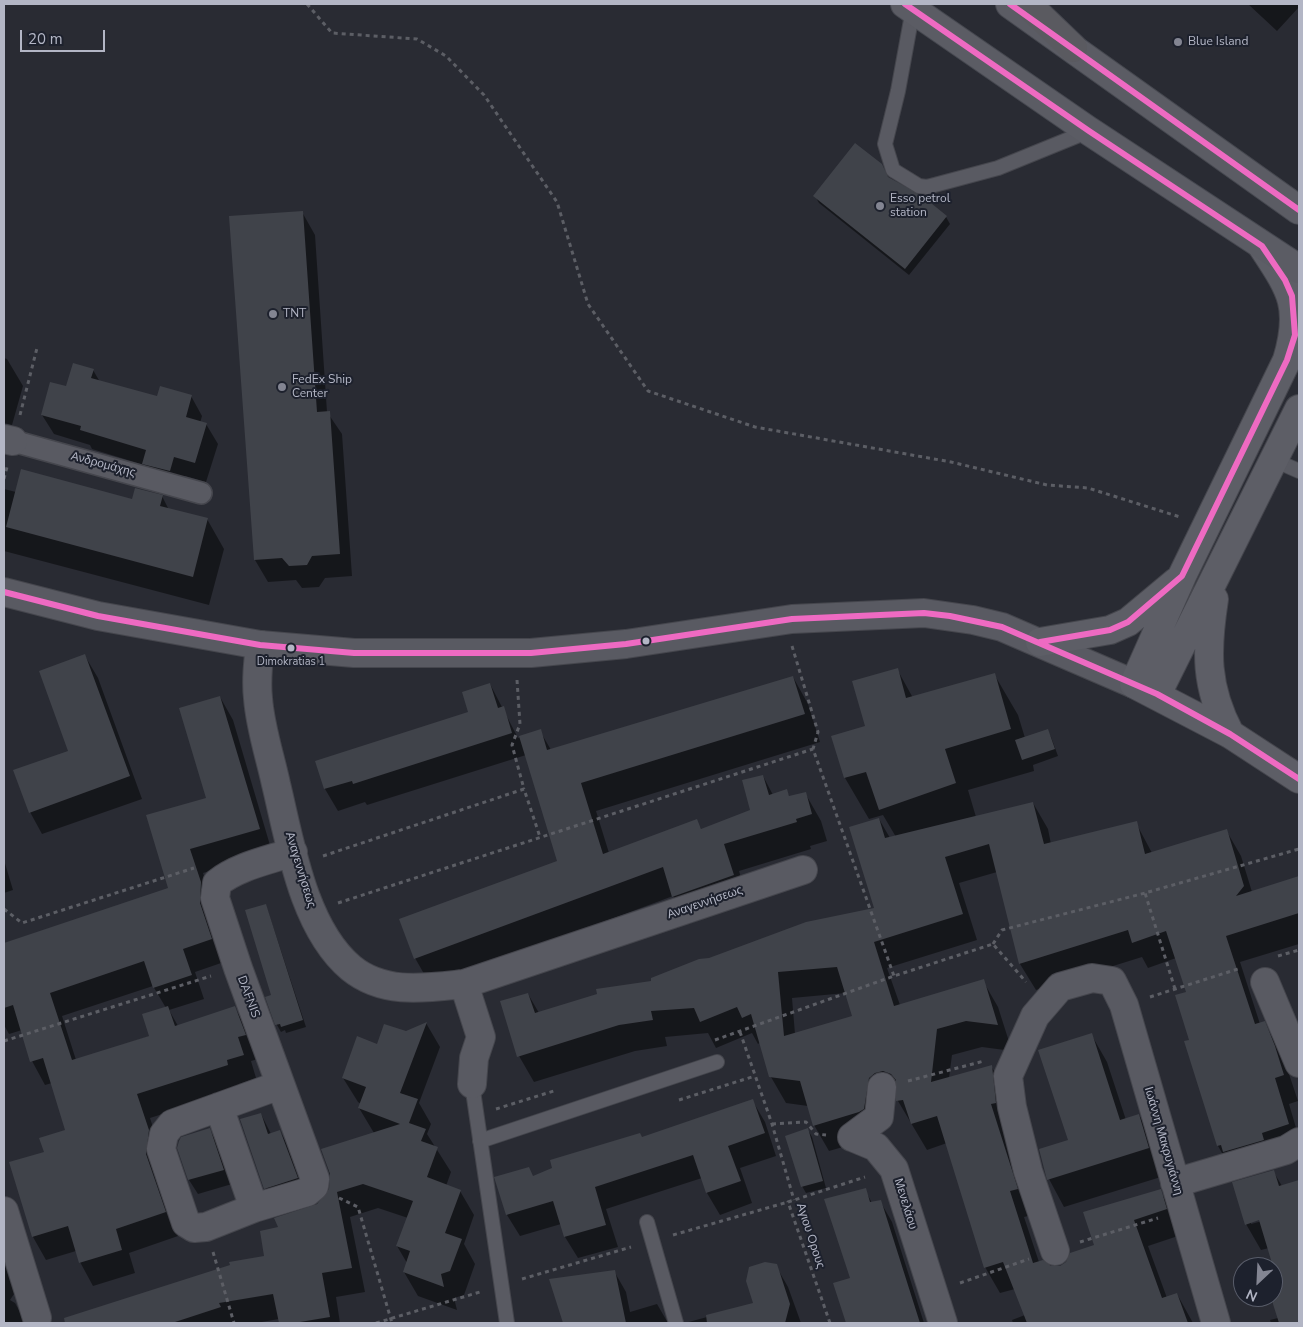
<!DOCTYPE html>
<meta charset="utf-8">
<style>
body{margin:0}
#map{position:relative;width:1303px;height:1327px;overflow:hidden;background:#292b33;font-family:"Nunito Sans",sans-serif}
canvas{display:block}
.frame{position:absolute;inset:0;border:5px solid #b3b6c5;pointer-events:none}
.north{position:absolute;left:1233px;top:1257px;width:50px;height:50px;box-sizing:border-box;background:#1d212d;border:1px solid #595d6a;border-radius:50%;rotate:205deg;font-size:14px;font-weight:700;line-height:20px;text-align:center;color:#b3b6c5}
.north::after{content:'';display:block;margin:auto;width:18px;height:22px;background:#838592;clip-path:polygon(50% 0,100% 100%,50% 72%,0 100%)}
.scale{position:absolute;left:20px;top:30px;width:85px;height:22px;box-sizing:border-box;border:2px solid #b3b6c5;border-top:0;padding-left:6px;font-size:15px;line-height:18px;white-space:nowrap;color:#b3b6c5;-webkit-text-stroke:4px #1d212d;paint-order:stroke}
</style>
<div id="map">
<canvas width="1303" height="1327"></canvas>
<div class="frame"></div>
<div class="north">N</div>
<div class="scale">20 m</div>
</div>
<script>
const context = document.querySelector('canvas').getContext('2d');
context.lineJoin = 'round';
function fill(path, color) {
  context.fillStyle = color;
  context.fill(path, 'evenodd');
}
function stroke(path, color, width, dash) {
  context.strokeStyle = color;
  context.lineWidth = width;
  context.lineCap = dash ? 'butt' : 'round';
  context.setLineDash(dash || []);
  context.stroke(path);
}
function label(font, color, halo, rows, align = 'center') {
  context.font = font + ' "Nunito Sans",sans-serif';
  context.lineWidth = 4;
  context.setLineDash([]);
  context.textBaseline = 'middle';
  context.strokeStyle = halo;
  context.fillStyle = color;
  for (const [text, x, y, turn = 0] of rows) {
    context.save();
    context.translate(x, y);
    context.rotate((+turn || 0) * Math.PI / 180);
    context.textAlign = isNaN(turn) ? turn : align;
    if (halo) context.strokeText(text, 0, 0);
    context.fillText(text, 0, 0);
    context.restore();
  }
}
fill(new Path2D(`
 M1248,4H1299V7L1277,31Z
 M888,179L946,217L950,224L909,275L819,203L815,196Z
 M302,212L315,235L327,412L342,434L352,576L325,578L319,587L302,588L296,580L268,582L255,560Z
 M4,358L7,359L23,386L12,425L4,423Z
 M93,370L100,382L158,398L191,396L202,416L200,423L206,424L218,444L206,482L185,476L181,490L155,483L144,465L92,449L90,445L54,434L42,415L67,388Z
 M4,489L16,492L133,500L162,496L169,510L207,519L224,549L209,605L4,551Z
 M85,656L98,678L142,799L42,834L30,812L69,751Z
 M897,669L913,698L994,674L1018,715L1025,738L1047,730L1051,737L1058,756L1033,765L1034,771L968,790L976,817L1033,803L1048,829L1051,844L1136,823L1152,853L1226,830L1241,856L1252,892L1299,878V944L1240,962L1260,1024L1264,1023L1279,1049L1289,1074L1298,1101L1289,1104L1299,1138L1233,1172L1218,1146L1185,1042L1191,1040L1187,993L1176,958L1148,968L1142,957L1036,990L1020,964L997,872L959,883L977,940L887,968L900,1005L983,981L998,1007L1012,1051L982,1047L952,1055L949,1078L991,1066L1006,1092L1032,1215L1024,1217L1039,1262L1051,1267H1060L1095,1246L1160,1191L1175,1217L1181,1235L1148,1246L1167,1298L1177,1294L1193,1323H1013L1012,1320L1025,1315L1015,1289L1000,1293L985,1267L947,1143L927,1150L898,1101L897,1097L890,1099L874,1138L829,1151L814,1125L808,1106L786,1103L771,1077L761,1042L758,1044L752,1033L716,1048L708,1033L665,1037L667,1046L635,1051L534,1082L519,1056L528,994L539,1013L652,982L710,959L876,909L879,819L890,838L896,837L883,815L869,819L845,778L867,727ZM846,993L853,1017L795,1034L792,998Z
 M793,677L808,704L820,742L596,811L609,853L696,821L702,830L751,811L763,776L773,795L786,791L790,797L805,793L821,821L827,841L810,846L811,849L739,871L748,902L689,924L673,896L431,986L415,958L559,862L526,755L367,805L365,802L338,811L325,789L316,762L470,713L490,684L518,738L540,731L551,750Z
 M220,697L233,720L272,852L203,873L214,907L224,962L195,972L204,999L169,1010L178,1026L235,1008L248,1031L258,1059L251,1061L256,1078L239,1084L241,1089L150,1118L162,1155L159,1178L178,1236L129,1253L135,1273L93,1286L80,1262L76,1251L46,1260L33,1237L45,1153L66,1131L52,1083L45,1085L32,1061L22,1030L9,1034L4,1025V944L169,889L207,798ZM153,986L166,1008L150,1036L76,1060L62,1016Z
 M4,860L13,890L4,893Z
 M266,905L306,1027L286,1033L285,1030L281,1032L277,1025Z
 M426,1023L440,1047L419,1103L431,1124L427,1134L451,1172L446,1186L460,1191L474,1215L464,1244L475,1264L464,1295L454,1298L457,1310L418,1296L404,1272L407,1263L397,1246L408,1218L378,1208L350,1217L365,1292L336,1297L340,1323H280L279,1319L256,1323H79L77,1316L266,1257L279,1228L326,1198L332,1181L322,1150L374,1133L359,1108L361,1104L358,1102L343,1078L378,1045Z
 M1091,1034L1107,1062L1126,1120L1139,1115L1155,1143L1164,1176L1064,1207L1049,1179L1069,1141Z
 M752,1100L765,1122L776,1156L740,1168L752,1203L720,1215L707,1193L702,1178L606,1209L618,1247L578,1258L565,1237L561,1224L520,1236L507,1215L534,1177Z
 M261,1114L271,1134L280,1131L288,1146L306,1193L274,1203L266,1188Z
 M209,1129L218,1144L232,1184L198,1194L189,1180Z
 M808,1130L812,1137L826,1188L806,1193L802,1186Z
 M1273,1171L1282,1186L1299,1182V1323H1271L1270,1320L1278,1318L1272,1297L1281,1290L1269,1248L1261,1250L1246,1224ZM1265,1217L1266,1220L1251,1224V1222Z
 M865,1190L872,1203L880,1201L892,1222L924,1323H847L835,1284L851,1279Z
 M4,1258L18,1288L10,1300L15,1303L26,1323H4Z
 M776,1266L788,1287L801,1323H685L755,1304Z
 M614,1271L626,1292L630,1312L657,1304L668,1323H565L551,1280Z`), '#0007');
fill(new Path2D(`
 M855,143L882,164L888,177L921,195L947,216L905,269L813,196Z
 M303,211L317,412L330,411L340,554L312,556L307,565L289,566L282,558L254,560L229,216Z
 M73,363L94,369L91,378L157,396L160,386L192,395L186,417L207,423L195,463L174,457L170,471L142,464L146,450L80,430L81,426L41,415L50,382L66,386Z
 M21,469L132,499L135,488L163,495L160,506L208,518L193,577L6,527Z
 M85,654L130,776L29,813L13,770L68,751L39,671Z
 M898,668L906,698L995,673L1011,729L945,749L956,783L879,810L866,772L844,778L831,736L865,726L852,681Z
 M793,676L805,714L581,783L603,854L697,819L701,829L750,810L742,780L763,775L769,795L787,789L789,796L806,792L812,814L796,819L797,822L724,844L734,875L672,897L663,867L414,959L399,919L557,861L519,736L541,729L547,750Z
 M490,683L498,708L504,706L512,733L353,784L352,781L324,789L315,761L468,712L462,692Z
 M220,696L260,829L190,849L201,882L200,903L212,939L183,949L192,975L153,988L144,961L50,993L72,1060L149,1036L142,1014L168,1006L175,1026L235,1006L246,1035L238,1037L244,1055L227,1060L228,1065L137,1094L149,1130L146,1154L166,1212L116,1229L122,1250L79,1263L68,1226L32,1237L9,1162L44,1152L39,1138L65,1130L43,1058L30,1062L13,1005L4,1008V943L168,888L146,815L206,798L179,708Z
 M1048,729L1055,749L1022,760L1015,740Z
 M1033,802L1044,844L1137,821L1145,854L1227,829L1244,886L1236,896L1299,876V913L1226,936L1255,1024L1265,1021L1275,1046L1284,1075L1275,1078L1289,1124L1262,1133L1264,1140L1223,1152L1221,1145L1217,1146L1184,1041L1189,1040L1175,995L1186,992L1166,931L1132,943L1128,930L1019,964L989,844L945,857L963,914L874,942L894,1006L984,979L998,1025L966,1021L937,1029L931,1082L992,1065L996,1103L991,1104L1018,1189L1010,1191L1033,1263L1043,1260L1051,1266H1060L1066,1262L1070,1253L1094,1245L1083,1212L1161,1189L1167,1209L1134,1220L1162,1298L1177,1293L1188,1323H1027L1003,1262L984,1268L937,1116L911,1124L903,1100L896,1101V1080L891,1074L883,1071L875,1073L869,1078L864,1109L859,1112L813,1126L800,1081L769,1077L751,1014L742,1018L737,1007L700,1022L694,1008L651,1011L653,1020L619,1025L517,1057L500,1001L528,993L535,1013L597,994L596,989L651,981V978L699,959L709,958L806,922L874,908L849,827L879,818L885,838ZM837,967L852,1016L784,1036L778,972Z
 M266,904L303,1020L281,1027L280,1024L275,1025L265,997L271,995L245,910Z
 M427,1022L400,1093L418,1099L409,1123L426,1129L421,1141L438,1147L427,1177L461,1190L445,1233L462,1239L450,1271L441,1274L444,1287L403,1272L410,1251L396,1246L413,1201L363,1184L337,1192L352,1268L322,1273L330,1317L294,1323H279L273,1294L219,1303L221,1307L172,1323H65L64,1318L230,1265L229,1262L264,1256L260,1231L278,1227L274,1218L317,1204L329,1189L330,1174L321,1149L400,1124L358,1108L366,1087L342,1078L357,1036L377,1044L384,1024L406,1031Z
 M1092,1033L1120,1120L1139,1114L1149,1148L1047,1180L1039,1149L1068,1140L1038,1050Z
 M753,1099L765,1133L728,1146L741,1181L706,1193L693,1155L595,1187L606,1225L564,1237L553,1201L506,1215L494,1177L529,1167L533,1176L552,1168L550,1160L640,1133L642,1137Z
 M261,1113L268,1134L280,1130L298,1178L264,1189L240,1119Z
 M210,1128L224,1170L188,1180L177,1148L179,1141L181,1137Z
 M808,1128L823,1181L801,1187L785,1136Z
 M1274,1170L1279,1186L1299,1180V1323H1279L1273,1304V1291L1280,1290L1259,1220L1245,1225L1232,1182Z
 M866,1188L870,1202L881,1200L920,1323H846L833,1283L850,1278L824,1199Z
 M765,1262L777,1264L790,1304L785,1323H707L706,1315L753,1303L746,1281L749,1267Z
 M615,1270L626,1323H563L549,1279Z`), '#40434a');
const service = new Path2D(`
 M913,9L898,91L885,144L893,170L919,186L927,187L998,168L1089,131
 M1274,460L1299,471
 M472,1084L507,1323
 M480,1141L717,1062
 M647,1222L676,1323`);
const pedestrian = new Path2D(`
 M13,441L201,493`);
const minor = new Path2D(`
 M4,439L13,441
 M260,645C258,663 256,681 258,698C260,727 270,756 276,784C290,842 303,928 351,968C384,995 426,988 464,984L803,870
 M1265,982L1299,1063
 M464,984L481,1037L474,1058L472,1084
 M280,1085L172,1124L164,1134L161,1149L186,1223L194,1228L206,1227L254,1208L307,1192L314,1186L315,1179L238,968L215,898L217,883C239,866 266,861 293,852
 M219,1107L254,1208
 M852,1137L876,1147L894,1169L943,1323
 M852,1137L879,1117L882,1087
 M1175,1183L1286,1150L1299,1142
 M4,1211L37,1318
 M1055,1251L1028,1171L1012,1107L1008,1076L1035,1016L1060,987L1092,978L1112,981L1124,1005L1216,1323`);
const tertiary = new Path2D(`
 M4,592L98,616L260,645L354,653H531L626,644L792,619L924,613L973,620L1002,627L1134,684`);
const secondary = new Path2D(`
 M1262,246C1291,290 1303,306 1287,360L1182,576L1134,684L1230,734L1299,779
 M1214,599C1206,651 1205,686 1230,734
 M1040,642L1110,630L1128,622L1176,582
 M1157,694L1299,409`);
const primary = new Path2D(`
 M905,4L1089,131L1299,269
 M1010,4L1299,210`);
const trunk = new Path2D(`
 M1027,4L1073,48`);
stroke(service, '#45464d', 16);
stroke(pedestrian, '#45464d', 24);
stroke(minor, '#45464d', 30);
stroke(tertiary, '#45464d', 30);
stroke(secondary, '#45464d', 30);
stroke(primary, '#464850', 30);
stroke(trunk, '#45474f', 30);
stroke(new Path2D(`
 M307,4L332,33L417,39L446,56L484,95L557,202L588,304L648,391L755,427L951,462L1047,485L1088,488L1180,517
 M20,415L37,348
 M4,479L7,467
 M792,646L818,732L813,749L894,976
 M517,680L520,724L512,745L524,789
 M323,856L524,789L540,837
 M338,903L813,749
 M4,909L22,923L194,868
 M993,944L1002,930L1145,893
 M1278,956L1299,950
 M1175,989L1145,893L1299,849
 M1150,997L1241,968
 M740,1032L772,1124L794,1200
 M715,1040L894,976L993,944L1026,982
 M4,1041L211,976
 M908,1081L984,1061
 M679,1100L755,1076
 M496,1109L557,1090
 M772,1124L806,1122L816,1134L826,1135
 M339,1198L358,1207L392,1323
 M673,1235L788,1202
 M1080,1242L1158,1218
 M213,1252L234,1323
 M522,1279L631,1247
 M960,1283L1029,1259
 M376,1323L480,1292
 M830,1323L788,1202L865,1177`), '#5c5e65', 3, [4, 4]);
stroke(service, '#595a62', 14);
stroke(pedestrian, '#595a62', 21);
stroke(minor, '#595a62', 28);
stroke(tertiary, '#595a62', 28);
stroke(secondary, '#5d5e66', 28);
stroke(primary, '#5b5c64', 28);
stroke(trunk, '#5a5a60', 28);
stroke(new Path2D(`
 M905,4L1089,131L1262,246L1285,280L1292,296L1295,335L1287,360L1182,576L1128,622L1110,630L1040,642
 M1010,4L1299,210
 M4,592L98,616L260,645L354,653H531L626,644L792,619L924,613L950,616L1002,627L1157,694L1230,734L1299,779`), '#ee6ac2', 6);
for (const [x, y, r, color] of [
 [1178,42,5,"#838592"],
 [880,206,5,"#838592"],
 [273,314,5,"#838592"],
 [282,387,5,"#838592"],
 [646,641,4.5,"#b3b6c5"],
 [291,648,4.5,"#b3b6c5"]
]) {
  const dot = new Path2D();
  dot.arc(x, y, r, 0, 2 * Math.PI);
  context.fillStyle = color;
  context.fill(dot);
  stroke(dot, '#1d212d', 2);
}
label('11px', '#b3b6c5', '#1d212d', [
 ["Dimokratias 1",291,662]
]);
label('12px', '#b3b6c5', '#1d212d', [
 ["Blue Island",1188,42],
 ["Esso petrol",890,199],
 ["station",890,213],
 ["TNT",283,314],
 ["FedEx Ship",292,380],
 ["Center",292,394]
], 'left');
label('12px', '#b3b6c5', '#1d212d', [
 ["Ανδρομάχης",103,465,15],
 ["Αναγεννήσεως",300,870,73],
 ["Αναγεννήσεως",705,903,-19],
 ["DAFNIS",248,997,70],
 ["Ιωάννη Μακρυγιάννη",1163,1141,74],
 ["Μενελάου",905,1204,73],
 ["Αγιου Ορους",810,1236,72]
]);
</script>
